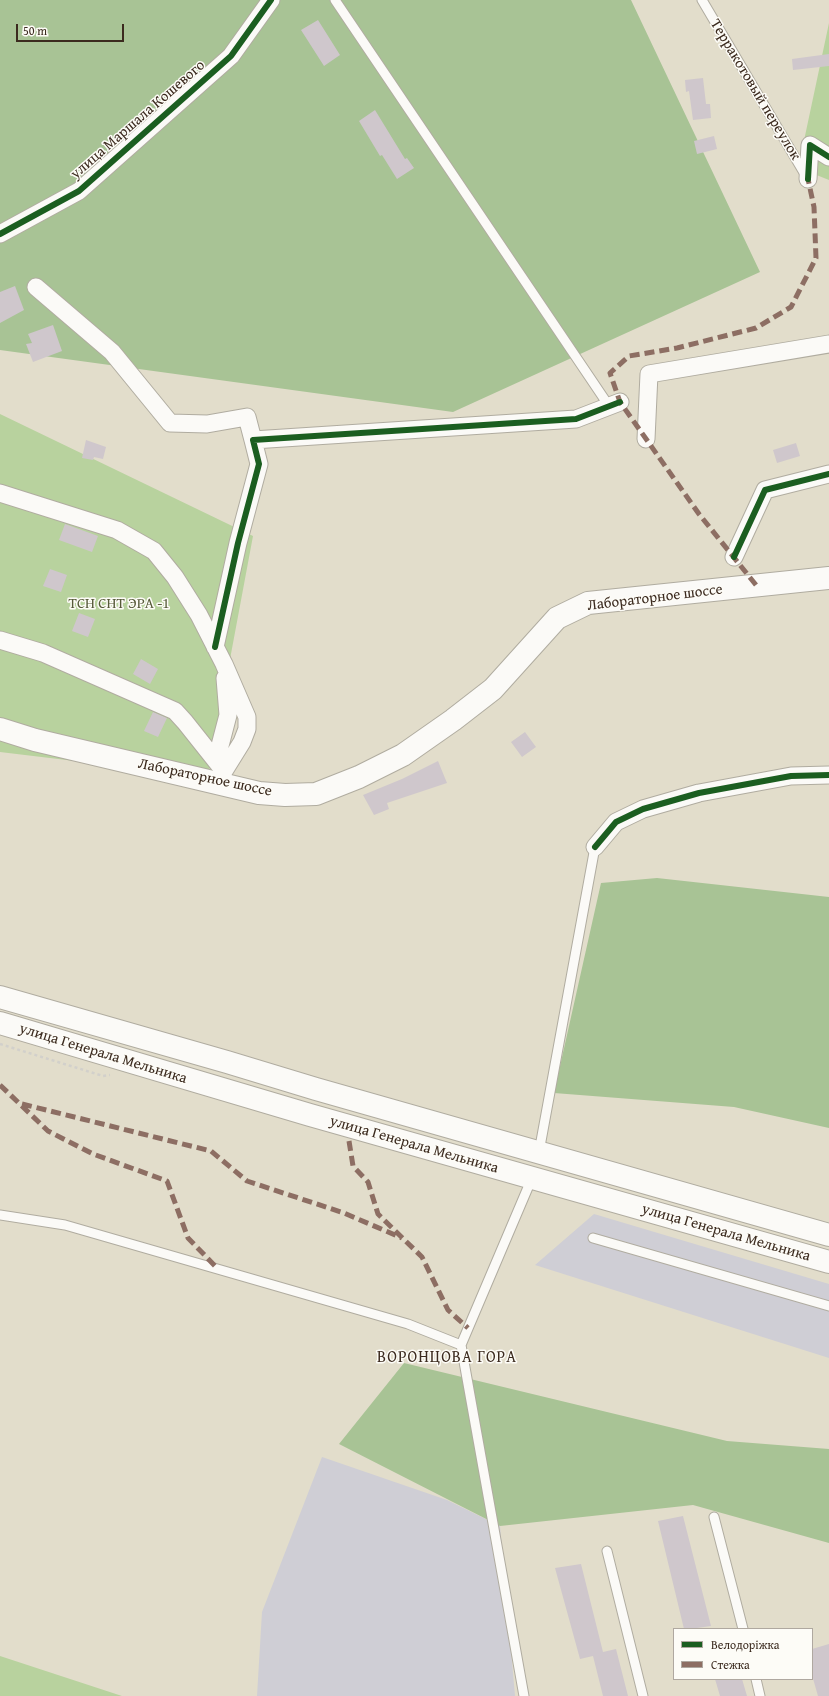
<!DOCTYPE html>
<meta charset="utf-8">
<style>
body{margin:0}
#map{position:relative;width:829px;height:1696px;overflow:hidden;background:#e2ddcb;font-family:"Gentium Book Plus",serif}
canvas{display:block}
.legend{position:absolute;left:673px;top:1628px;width:140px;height:52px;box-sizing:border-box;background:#fdfcf7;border:1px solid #afa8a0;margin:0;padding:5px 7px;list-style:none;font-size:12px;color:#3b2a1e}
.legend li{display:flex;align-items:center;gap:8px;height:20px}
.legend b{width:20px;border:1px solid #afa8a0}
.scale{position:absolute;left:16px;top:24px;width:108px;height:18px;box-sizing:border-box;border:2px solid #3b2a1e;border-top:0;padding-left:5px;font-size:12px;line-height:14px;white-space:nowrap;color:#3b2a1e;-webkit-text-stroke:3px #fdfcf7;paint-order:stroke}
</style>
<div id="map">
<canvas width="829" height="1696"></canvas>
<ul class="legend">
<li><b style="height:5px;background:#1b5e20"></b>Велодоріжка</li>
<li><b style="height:5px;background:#8d6e63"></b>Стежка</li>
</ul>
<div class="scale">50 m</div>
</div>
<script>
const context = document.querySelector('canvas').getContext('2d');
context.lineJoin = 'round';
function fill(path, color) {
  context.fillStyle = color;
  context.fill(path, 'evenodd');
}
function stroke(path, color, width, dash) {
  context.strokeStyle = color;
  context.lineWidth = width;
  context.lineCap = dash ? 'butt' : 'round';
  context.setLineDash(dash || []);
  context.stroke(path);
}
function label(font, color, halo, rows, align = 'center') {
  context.font = font + ' "Gentium Book Plus",serif';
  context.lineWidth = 3;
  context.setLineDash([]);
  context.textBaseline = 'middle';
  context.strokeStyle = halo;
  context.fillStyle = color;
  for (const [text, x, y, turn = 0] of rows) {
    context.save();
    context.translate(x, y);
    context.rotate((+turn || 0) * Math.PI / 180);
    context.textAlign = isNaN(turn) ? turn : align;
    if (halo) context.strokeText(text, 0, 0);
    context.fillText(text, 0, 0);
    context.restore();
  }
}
fill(new Path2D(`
 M594,1214L829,1284V1358L535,1265Z
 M322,1457L447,1500L500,1526L515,1696H257L262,1612Z`), '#cfced5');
fill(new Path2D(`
 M829,23V180L814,174L802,150Z
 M0,414L253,536L208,777L0,752Z
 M0,1656L122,1696H0Z`), '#b8d29e');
fill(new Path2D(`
 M0,0H631L760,272L453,412L0,350Z
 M657,878L829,897V1128L734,1107L554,1093L601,883Z
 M404,1363L727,1441L829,1449V1543L693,1505L500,1526L339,1444Z`), '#a8c395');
fill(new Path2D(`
 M318,20L340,55L324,66L301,30Z
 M829,54V66L793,70L792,59Z
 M703,78L706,104H710L711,118L693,120L689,91L686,92L685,80Z
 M375,110L405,159L407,158L414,168L397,179L382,155L380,156L359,121Z
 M714,136L717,149L697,154L694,141Z
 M15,286L24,310L0,323V292Z
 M53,325L62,351L33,362L26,344L32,343L28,334Z
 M86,440L106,447L103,459L94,457L93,460L82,458Z
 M796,443L800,456L777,463L773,450Z
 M65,524L98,536L92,552L59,540Z
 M50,569L67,575L61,592L43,586Z
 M79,613L95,619L88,637L72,631Z
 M141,659L158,669L150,684L133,674Z
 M153,712L167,718L158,737L144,731Z
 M525,732L536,747L522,757L511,742Z
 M438,761L447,783L387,803L389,809L374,815L363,795L402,779Z
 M683,1516L711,1626L690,1629H684L658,1521Z
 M581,1564L603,1652L616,1649L628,1696H603L593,1656L580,1659L555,1568Z
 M829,1644V1696H818L812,1675V1649Z
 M715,1679H742L747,1696H720Z`), '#cfc7cc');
const lane = new Path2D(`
 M335,0L609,406
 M702,0L806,176
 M539,1152L595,847
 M0,1215L65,1225L408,1324L461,1345
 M593,1238L829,1306
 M714,1517L743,1629
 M607,1551L643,1696
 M756,1679L760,1696
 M524,1696L461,1345L532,1178`);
const street = new Path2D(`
 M808,179L810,145L829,157
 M0,234L79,191L231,56L271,0
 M36,287L112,352L170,423L207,424L247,417L253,440
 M646,439L649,374L829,344
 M0,493L117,530L154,551L175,577L199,615L224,664L247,717V729L242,742L224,771L220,783
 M734,557L765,490L829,474
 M0,640L43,653L175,711L185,722L224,771
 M215,647L238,543L259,464L253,440L576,419L620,402
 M216,761L228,715L225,678
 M595,847L616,822L643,809L699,793L791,776L829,775`);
const secondary = new Path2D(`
 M0,729L35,740L259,793L285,795L316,794L359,777L403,755L453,720L493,689L557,618L588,603L829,578`);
const primary = new Path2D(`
 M0,997L227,1062L316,1089L829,1235
 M0,1023L310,1115L829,1262`);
stroke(lane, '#b0aca0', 11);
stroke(street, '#b0aca0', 19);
stroke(secondary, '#b0aca0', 24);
stroke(primary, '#b0aca0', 24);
stroke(new Path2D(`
 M0,1044L103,1076L110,1075`), '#d2d0cb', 2.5, [3, 3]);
stroke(lane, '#fbfaf7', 9);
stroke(street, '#fbfaf7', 17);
stroke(secondary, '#fbfaf7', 22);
stroke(primary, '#fbfaf7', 22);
stroke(new Path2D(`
 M756,585L699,514L620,402L610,373L629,356L677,348L756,328L791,307L816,258L814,207L808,179
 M0,1085L48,1131L93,1154L167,1181L188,1238L218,1269
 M22,1104L211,1151L247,1181L344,1213L402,1238
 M349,1141L353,1166L368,1182L378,1214L422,1257L448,1310L468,1328`), '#8d6e63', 5, [10, 5]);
stroke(new Path2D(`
 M808,179L810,145L829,157
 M0,234L79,191L231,56L271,0
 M734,557L765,490L829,474
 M215,647L238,543L259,464L253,440L576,419L620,402
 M595,847L616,822L643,809L699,793L791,776L829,775`), '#1b5e20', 6);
label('15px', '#3b2a1e', '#fdfcf7', [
 ["Терракотовый переулок",755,90,59],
 ["улица Маршала Кошевого",138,120,-41],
 ["Лабораторное шоссе",655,598,-7],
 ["Лабораторное шоссе",205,778,12],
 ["улица Генерала Мельника",103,1054,17],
 ["улица Генерала Мельника",414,1145,16],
 ["улица Генерала Мельника",726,1233,16]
]);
label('15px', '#565a39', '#fdfcf7', [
 ["ТСН СНТ ЭРА -1",119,604]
]);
context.letterSpacing = '1px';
label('16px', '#3b2a1e', '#fdfcf7', [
 ["ВОРОНЦОВА ГОРА",447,1358]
]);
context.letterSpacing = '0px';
</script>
